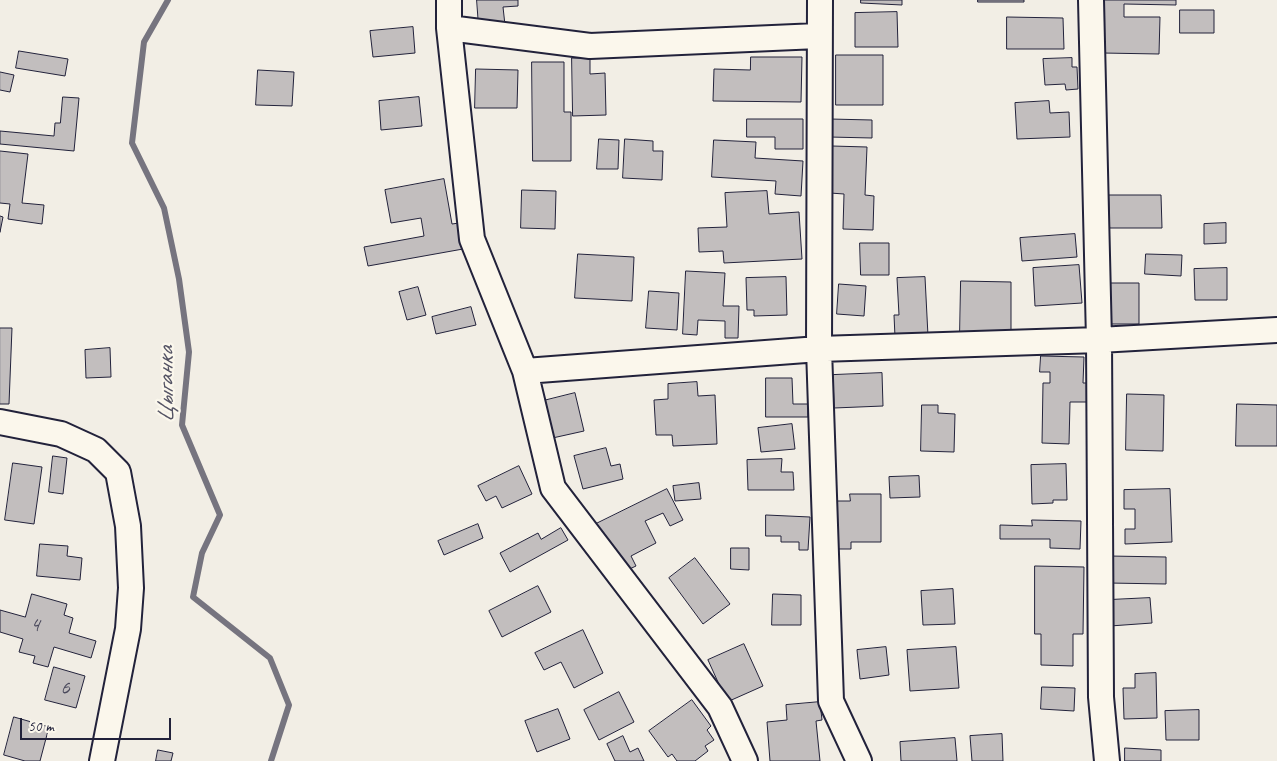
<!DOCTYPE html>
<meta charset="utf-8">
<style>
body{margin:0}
#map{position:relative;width:1277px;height:761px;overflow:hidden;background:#f2eee5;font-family:Caveat,sans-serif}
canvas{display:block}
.scale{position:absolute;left:20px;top:718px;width:151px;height:22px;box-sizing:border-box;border:2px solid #22223b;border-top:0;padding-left:6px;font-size:15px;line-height:18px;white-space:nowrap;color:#22223b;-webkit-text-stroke:4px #fbf7ec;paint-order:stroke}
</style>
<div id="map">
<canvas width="1277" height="761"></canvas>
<div class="scale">50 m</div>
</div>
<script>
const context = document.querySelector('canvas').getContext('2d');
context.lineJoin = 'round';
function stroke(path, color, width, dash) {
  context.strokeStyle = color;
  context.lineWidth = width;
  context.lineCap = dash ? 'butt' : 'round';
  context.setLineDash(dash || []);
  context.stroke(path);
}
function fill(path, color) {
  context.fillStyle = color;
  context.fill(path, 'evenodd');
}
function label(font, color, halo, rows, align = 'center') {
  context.font = font + ' Caveat,sans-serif';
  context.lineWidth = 4.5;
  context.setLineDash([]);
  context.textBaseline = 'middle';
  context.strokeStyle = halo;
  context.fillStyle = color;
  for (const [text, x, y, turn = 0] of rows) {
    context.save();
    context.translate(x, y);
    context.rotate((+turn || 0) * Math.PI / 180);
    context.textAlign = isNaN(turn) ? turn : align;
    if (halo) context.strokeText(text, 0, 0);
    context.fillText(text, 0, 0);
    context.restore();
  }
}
stroke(new Path2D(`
 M168,0L144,42L132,143L164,208L179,279L189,352L182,425L220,515L202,553L193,597L270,658L289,705L271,761`), '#76747f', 6);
const building = new Path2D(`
 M477,0H518V6L503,7L505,25L479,27Z
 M861,0H902V5L861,3Z
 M978,0H1024V2H978Z
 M1103,0H1176V5L1124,4V17H1160L1159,54L1102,53Z
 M1180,10H1214V33H1180Z
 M897,12L898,47H855V13Z
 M1007,17L1063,18L1064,49H1007Z
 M413,27L415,53L373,57L370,31Z
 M19,51L68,59L65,76L16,68Z
 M836,55H883V105H836Z
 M751,57H802L801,102L713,101L714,69L750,70Z
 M572,58H590V74L605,73L606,115L573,116Z
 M1072,58V67H1077L1078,89L1066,90L1065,84L1045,85L1043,59Z
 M532,62H564V112H571V161H533Z
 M476,69L518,70L517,108H475Z
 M258,70L294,72L292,106L256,105Z
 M0,72L14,75L10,92L0,90Z
 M63,97L79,98L74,151L0,144V131L54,136L55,123H60Z
 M419,97L422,126L381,130L379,101Z
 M1049,101L1050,113L1069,112L1070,137L1017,139L1015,103Z
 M747,119H803V149H775V137H747Z
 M830,119L872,120V138L829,137Z
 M599,139L619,140L618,169H597Z
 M625,139L653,141V151H663L662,180L623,178Z
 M714,140L756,142L755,158L803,161L801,196L775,194L776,181L712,177Z
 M832,146L867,147L865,195L874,196L873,230L843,229L844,194L830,193Z
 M0,151L28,154L22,203L44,205L42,224L8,219L10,204L0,203Z
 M444,179L452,224L459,223L463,249L368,266L364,247L424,236L421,218L391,223L385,190Z
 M522,190L556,191L555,229L521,228Z
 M767,191L769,214L799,212L802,259L724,263L723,251L699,252L698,228L727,227L725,193Z
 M1109,195H1161L1162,228H1110Z
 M0,216L3,217L0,232Z
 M1226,223V243L1204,244V224Z
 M1075,234L1077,257L1022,261L1020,238Z
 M860,243H889V275H861Z
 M578,254L634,257L632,301L575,298Z
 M1146,254L1182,255L1181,276L1145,274Z
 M1079,265L1082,303L1035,306L1033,268Z
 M1227,268V300H1195L1194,269Z
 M686,271L725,273L723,306H739L738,338H725V321L698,320L697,335L683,334Z
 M786,277L787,315L754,316V310H747L746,278Z
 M925,277L928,336L895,337L894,315H899L897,278Z
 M961,281L1011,282V334L960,333Z
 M1110,283H1139V324H1111Z
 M839,284L866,286L864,316L837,314Z
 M418,287L426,315L407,320L399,292Z
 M649,291L679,293L677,330L646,328Z
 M471,307L476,325L436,334L432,317Z
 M0,328H12L9,404H0Z
 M110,348L111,377L86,378L85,350Z
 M1041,356L1084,357L1083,383H1088L1087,402H1070L1069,444L1042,443L1043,383H1050V372H1040Z
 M882,373L883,406L834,408L833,375Z
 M766,378H792L793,404H808V417H766Z
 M697,382L698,396L715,395L717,444L673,446L672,435H656L654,400L668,399V384Z
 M575,393L584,431L548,439L539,402Z
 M1127,394L1164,395L1163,451L1126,450Z
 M1237,404L1277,405V446H1236Z
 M922,405H938V413L955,414L954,452L921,451Z
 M792,424L795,449L761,452L758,428Z
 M606,448L611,466L620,464L623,479L583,489L574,456Z
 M53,456L67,458L63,494L49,492Z
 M782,459L781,472H793L794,490H748L747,460Z
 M13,463L42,467L34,524L5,520Z
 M1066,464L1067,500H1053V503L1032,504L1031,465Z
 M519,466L532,494L502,508L496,496L486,501L478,486Z
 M919,476L920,497L890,498L889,477Z
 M699,483L701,499L675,501L673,486Z
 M667,489L683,520L670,526L663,513L645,521L656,543L631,556L636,566L621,573L596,524Z
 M1170,489L1172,542L1125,544V529H1135V509H1124V490Z
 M850,494H881V542H851V549H831V501H850Z
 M766,515L810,517L808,550H799V542H781V536H766Z
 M1032,520L1081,521L1080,549L1050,548V539H1000V525L1032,526Z
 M478,524L483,538L444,555L438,541Z
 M561,528L568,540L510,572L500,553L538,533L541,539Z
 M40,544L68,546L67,556L82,558L80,580L37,576Z
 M731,548H749V570L731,569Z
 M1109,556L1166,557V584L1108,583Z
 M695,558L730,604L703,624L669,578Z
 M1035,566L1084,567L1083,634H1073V666L1041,665V634H1035Z
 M538,586L551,612L502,637L489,611Z
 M953,589L955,624L923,625L921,591Z
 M32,594L67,604L64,615L73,618L69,633L96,641L91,658L54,647L48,667L33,663L35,656L19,652L23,639L0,632V610L25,617Z
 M773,594L801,595V625H772Z
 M1150,598L1152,623L1110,626L1109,600Z
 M583,630L603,673L574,688L561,662L544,670L535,653Z
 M744,644L763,686L727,702L708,660Z
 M886,647L889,675L860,679L857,650Z
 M956,647L959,688L910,691L907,650Z
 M54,667L85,676L76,708L45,700Z
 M1156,673L1157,718L1124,719L1123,688H1135V674Z
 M1042,687L1075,688L1074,711L1041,709Z
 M619,692L634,722L599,740L584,710Z
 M692,700L711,726L707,730L714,740L705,746L708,751L695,761H677L672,754L668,757L649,731Z
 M820,702L822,720L816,721L820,761H770L767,722L787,720L786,705Z
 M558,709L570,739L537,752L525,721Z
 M1199,710V740H1166L1165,711Z
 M14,717L49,727L40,761H25L4,755Z
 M1002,734L1003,761H972L970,736Z
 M623,736L630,752L638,748L644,761H615L607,744Z
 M955,738L957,761H901L900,742Z
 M1125,748L1161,750V761H1125Z
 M158,750L173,753L171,761H156Z`);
fill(building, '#c2bebe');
stroke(building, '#22223b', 1);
const minor = new Path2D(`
 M449,0V28L472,239L525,371L553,488L720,707L745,761
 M820,0L819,349L831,701L859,761
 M1091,0L1099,340L1101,697L1107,761
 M449,28L590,46L818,36
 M525,371L819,349L1099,340L1277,330
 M0,422L61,434L96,450L118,472L128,526L131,588L128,629L102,761`);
stroke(minor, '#22223b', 28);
stroke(minor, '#fbf7ec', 24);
label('21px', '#4a495c', null, [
 ["4",35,625],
 ["6",65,688]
]);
label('italic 25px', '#535263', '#fbf7ec', [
 ["Цыганка",166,385,-90]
]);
</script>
